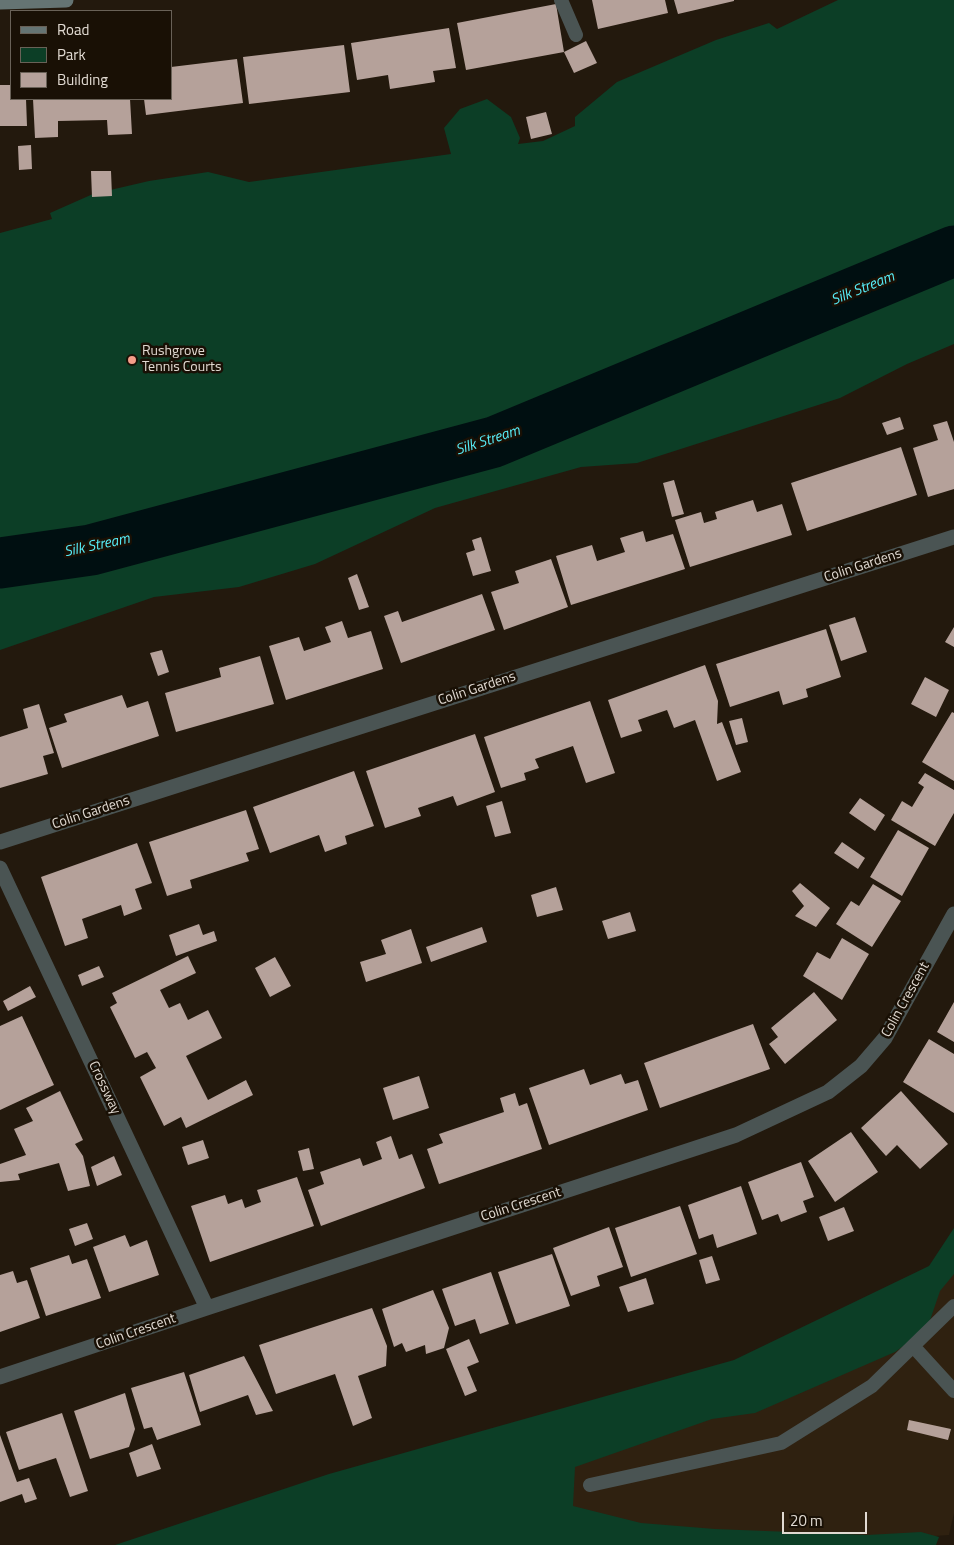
<!DOCTYPE html>
<style>
body{margin:0}
#map{position:relative;width:954px;height:1545px;overflow:hidden;background:#23190d;font-family:"Titillium Web",sans-serif}
canvas{display:block}
.legend{position:absolute;left:10px;top:10px;width:162px;height:90px;box-sizing:border-box;background:#191005;border:1px solid #696157;margin:0;padding:6px 9px;list-style:none;font-size:15px;color:#e1dad2}
.legend li{display:flex;align-items:center;gap:10px;height:25px}
.legend b{width:25px;border:1px solid #696157}
.scale{position:absolute;left:782px;top:1512px;width:85px;height:22px;box-sizing:border-box;border:2px solid #e1dad2;border-top:0;padding-left:6px;font-size:15px;line-height:18px;white-space:nowrap;color:#e1dad2;-webkit-text-stroke:4px #191005;paint-order:stroke}
</style>
<div id="map">
<canvas width="954" height="1545"></canvas>
<ul class="legend">
<li><b style="height:6px;background:#657473"></b>Road</li>
<li><b style="height:14px;background:#0c3e26"></b>Park</li>
<li><b style="height:14px;background:#b5a19a"></b>Building</li>
</ul>
<div class="scale">20 m</div>
</div>
<script>
const context = document.querySelector('canvas').getContext('2d');
context.lineJoin = 'round';
function fill(path, color) {
  context.fillStyle = color;
  context.fill(path, 'evenodd');
}
function stroke(path, color, width, dash) {
  context.strokeStyle = color;
  context.lineWidth = width;
  context.lineCap = dash ? 'butt' : 'round';
  context.setLineDash(dash || []);
  context.stroke(path);
}
function label(font, color, halo, rows, align = 'center') {
  context.font = font + ' "Titillium Web",sans-serif';
  context.lineWidth = 5;
  context.setLineDash([]);
  context.textBaseline = 'middle';
  context.strokeStyle = halo;
  context.fillStyle = color;
  for (const [text, x, y, turn = 0] of rows) {
    context.save();
    context.translate(x, y);
    context.rotate((+turn || 0) * Math.PI / 180);
    context.textAlign = isNaN(turn) ? turn : align;
    if (halo) context.strokeText(text, 0, 0);
    context.fillText(text, 0, 0);
    context.restore();
  }
}
fill(new Path2D(`
 M954,1269V1513L949,1535L800,1545H491L495,1493Z`), '#2f2110');
fill(new Path2D(`
 M838,0H954V344L907,364L840,398L637,463L581,467L435,508L315,564L239,587L154,597L0,650V233L52,219L50,213L93,194L149,181L208,172L249,182L451,154L444,128L460,109L487,99L511,117L520,138L518,144L543,141L575,126V117L617,82L716,40L769,23L777,29Z
 M954,1228V1274L940,1291L927,1329L895,1352L755,1413L712,1419L575,1467L573,1506L641,1523L715,1529L867,1535L921,1532L939,1537L936,1545H115L329,1474L734,1360L929,1266Z`), '#0c3e26');
stroke(new Path2D(`
 M0,563L91,550L494,442L954,251`), '#000f11', 51);
fill(new Path2D(`
 M592,0H665L668,13L598,29Z
 M674,0H734V1L678,14Z
 M556,4L564,52L586,41L597,63L574,73L564,52L466,70L457,23Z
 M449,28L456,68L433,71L435,82L390,89L388,75L357,80L351,43Z
 M344,45L350,92L249,104L243,57Z
 M237,59L243,103L146,115L144,99H171V67Z
 M0,85H11V99H26L27,126H0Z
 M33,99H130L132,134L108,135L107,120L58,121V137L35,138Z
 M546,112L552,134L531,139L526,117Z
 M31,145L32,169L19,170L18,146Z
 M91,171H111L112,196L92,197Z
 M900,417L904,429L887,435L882,423Z
 M947,421L954,442V489L928,497L913,448L938,440L933,425Z
 M901,447L917,495L807,531L791,483Z
 M674,480L684,514L672,517L663,483Z
 M753,500L757,512L782,504L792,535L690,567L675,520L701,512L704,523L717,519L715,512Z
 M643,531L646,542L673,534L685,569L571,605L556,556L592,545L597,561L625,552L620,538Z
 M481,537L491,571L473,576L466,553L475,550L472,540Z
 M551,559L568,607L504,630L491,592L519,583L515,571Z
 M357,574L369,607L359,610L348,578Z
 M482,594L495,630L401,663L384,616L398,611L402,622Z
 M855,617L867,652L841,661L829,625Z
 M342,621L348,638L371,631L383,669L286,700L269,646L299,637L304,651L331,642L325,627Z
 M954,627V647L945,642Z
 M826,629L841,677L806,689L808,697L783,705L779,691L730,707L716,664Z
 M162,650L169,672L158,676L150,653Z
 M260,656L274,704L176,732L165,693L221,677L219,668Z
 M705,665L718,701L717,724L722,722L741,772L717,781L695,720L674,728L667,710L638,720L642,731L621,738L608,700Z
 M925,677L949,690L936,717L911,704Z
 M122,695L127,708L148,701L159,736L62,768L49,728L67,722L64,714Z
 M590,701L615,773L586,783L573,746L535,759L539,768L524,773L526,780L501,788L484,737Z
 M39,704L54,753L43,756L48,774L0,788V737L28,728L23,709Z
 M952,712L954,713V781L922,762Z
 M742,718L748,742L736,745L729,721Z
 M475,734L495,792L457,806L453,796L418,808L421,816L385,828L366,771Z
 M354,771L374,826L345,836L347,844L325,852L319,835L270,853L253,807Z
 M925,773L954,790V813L935,846L891,820L902,801L912,807L924,787L918,783Z
 M860,798L885,815L875,831L849,813Z
 M502,801L511,833L495,837L486,806Z
 M246,810L259,849L246,853L249,861L190,880L192,888L167,896L149,842Z
 M898,830L929,848L902,896L870,877Z
 M842,842L865,858L858,869L834,853Z
 M137,843L152,883L135,889L142,909L124,916L121,905L82,919L88,938L65,946L41,877Z
 M800,883L830,908L816,927L795,916L804,906L792,891Z
 M873,884L901,901L872,947L836,924L851,901L859,906Z
 M556,887L563,910L537,917L531,895Z
 M630,912L636,931L608,939L602,921Z
 M199,924L203,935L214,931L217,941L176,956L169,935Z
 M482,927L487,942L431,962L426,947Z
 M411,929L422,963L366,982L360,962L386,954L381,940Z
 M842,938L869,954L842,1000L803,976L817,952L830,959Z
 M188,956L196,973L160,990L169,1008L180,1003L188,1020L208,1010L222,1038L186,1056L208,1100L246,1080L253,1095L186,1128L181,1117L164,1126L140,1077L156,1068L147,1052L135,1058L110,1007L117,1003L112,993Z
 M275,957L291,986L270,997L255,968Z
 M99,966L104,977L82,986L78,975Z
 M30,986L36,997L8,1011L3,1001Z
 M814,992L837,1020L785,1064L769,1044L778,1037L771,1028Z
 M954,1002V1042L937,1032Z
 M22,1016L54,1085L0,1110V1026Z
 M753,1024L770,1069L660,1108L644,1063Z
 M929,1039L954,1054V1113L903,1082Z
 M584,1069L590,1085L621,1074L625,1084L638,1080L648,1110L549,1145L529,1088Z
 M419,1076L429,1108L393,1120L383,1088Z
 M60,1091L83,1140L75,1144L83,1156L90,1186L68,1191L59,1163L18,1174L20,1180L0,1182V1164L26,1155L14,1129L33,1121L26,1108Z
 M901,1091L948,1144L920,1169L897,1145L886,1156L861,1128Z
 M515,1093L519,1106L527,1103L542,1149L439,1184L427,1149L443,1143L439,1134L504,1112L500,1098Z
 M851,1132L878,1172L835,1202L808,1161Z
 M391,1136L399,1159L412,1154L425,1188L321,1226L308,1190L324,1184L320,1172L360,1158L363,1166L382,1159L376,1142Z
 M203,1140L209,1158L188,1165L182,1147Z
 M309,1148L314,1169L303,1171L298,1151Z
 M114,1156L122,1175L97,1186L91,1167Z
 M801,1162L814,1197L803,1201L807,1212L781,1222L778,1214L762,1220L748,1182Z
 M297,1177L314,1226L210,1262L191,1206L225,1195L228,1204L242,1199L245,1208L261,1202L257,1190Z
 M741,1186L757,1234L717,1248L713,1234L699,1239L688,1205Z
 M680,1206L697,1254L631,1277L615,1228Z
 M844,1207L854,1231L828,1241L819,1217Z
 M87,1223L93,1239L75,1246L69,1229Z
 M609,1227L623,1267L597,1276L600,1286L571,1296L553,1248Z
 M125,1235L130,1247L147,1240L159,1275L109,1292L93,1247Z
 M552,1254L570,1306L516,1324L498,1272Z
 M69,1255L72,1264L87,1259L101,1298L46,1316L30,1268Z
 M712,1256L720,1280L706,1284L699,1260Z
 M13,1271L17,1283L27,1280L40,1318L0,1332V1275Z
 M491,1272L509,1324L480,1334L475,1319L455,1326L442,1289Z
 M646,1278L654,1304L628,1312L619,1287Z
 M433,1290L449,1328L444,1348L426,1354L425,1345L406,1352L402,1343L394,1347L382,1309Z
 M372,1308L387,1346L386,1366L358,1376L372,1418L353,1426L335,1374L276,1394L259,1345Z
 M469,1339L479,1362L467,1367L477,1391L465,1396L446,1349Z
 M244,1356L273,1411L256,1415L248,1395L200,1412L189,1375Z
 M184,1372L201,1425L157,1440L152,1427L144,1429L131,1388Z
 M125,1393L135,1429L129,1447L90,1459L74,1411Z
 M62,1413L88,1491L70,1497L56,1458L19,1470L6,1432Z
 M909,1420L951,1429L948,1440L907,1430Z
 M0,1435L17,1482L29,1478L37,1499L25,1503L22,1494L0,1502Z
 M152,1444L161,1469L137,1477L129,1453Z`), '#b5a19a');
stroke(new Path2D(`
 M561,0L576,35
 M913,1346L954,1391
 M590,1485L781,1443L872,1386L954,1306`), '#4a5453', 14);
stroke(new Path2D(`
 M0,842L954,537
 M0,868L207,1308
 M0,1377L207,1308L736,1135L828,1092L861,1066L885,1038L954,914`), '#4a5453', 15);
stroke(new Path2D(`
 M0,2L66,0`), '#657473', 15);
for (const [x, y, r, color] of [
 [132,360,5,"#f49e89"]
]) {
  const dot = new Path2D();
  dot.arc(x, y, r, 0, 2 * Math.PI);
  context.fillStyle = color;
  context.fill(dot);
  stroke(dot, '#191005', 2);
}
label('14px', '#e1dad2', '#191005', [
 ["Rushgrove",142,352],
 ["Tennis Courts",142,368]
], 'left');
label('14px', '#e1dad2', '#191005', [
 ["Colin Gardens",863,566,-18],
 ["Colin Gardens",477,689,-18],
 ["Colin Gardens",91,813,-18],
 ["Colin Crescent",906,1000,-61],
 ["Crossway",104,1088,65],
 ["Colin Crescent",521,1205,-18],
 ["Colin Crescent",136,1332,-19]
]);
label('italic 15px', '#57edf8', '#191005', [
 ["Silk Stream",863,289,-22],
 ["Silk Stream",488,441,-18],
 ["Silk Stream",97,546,-12]
]);
</script>
